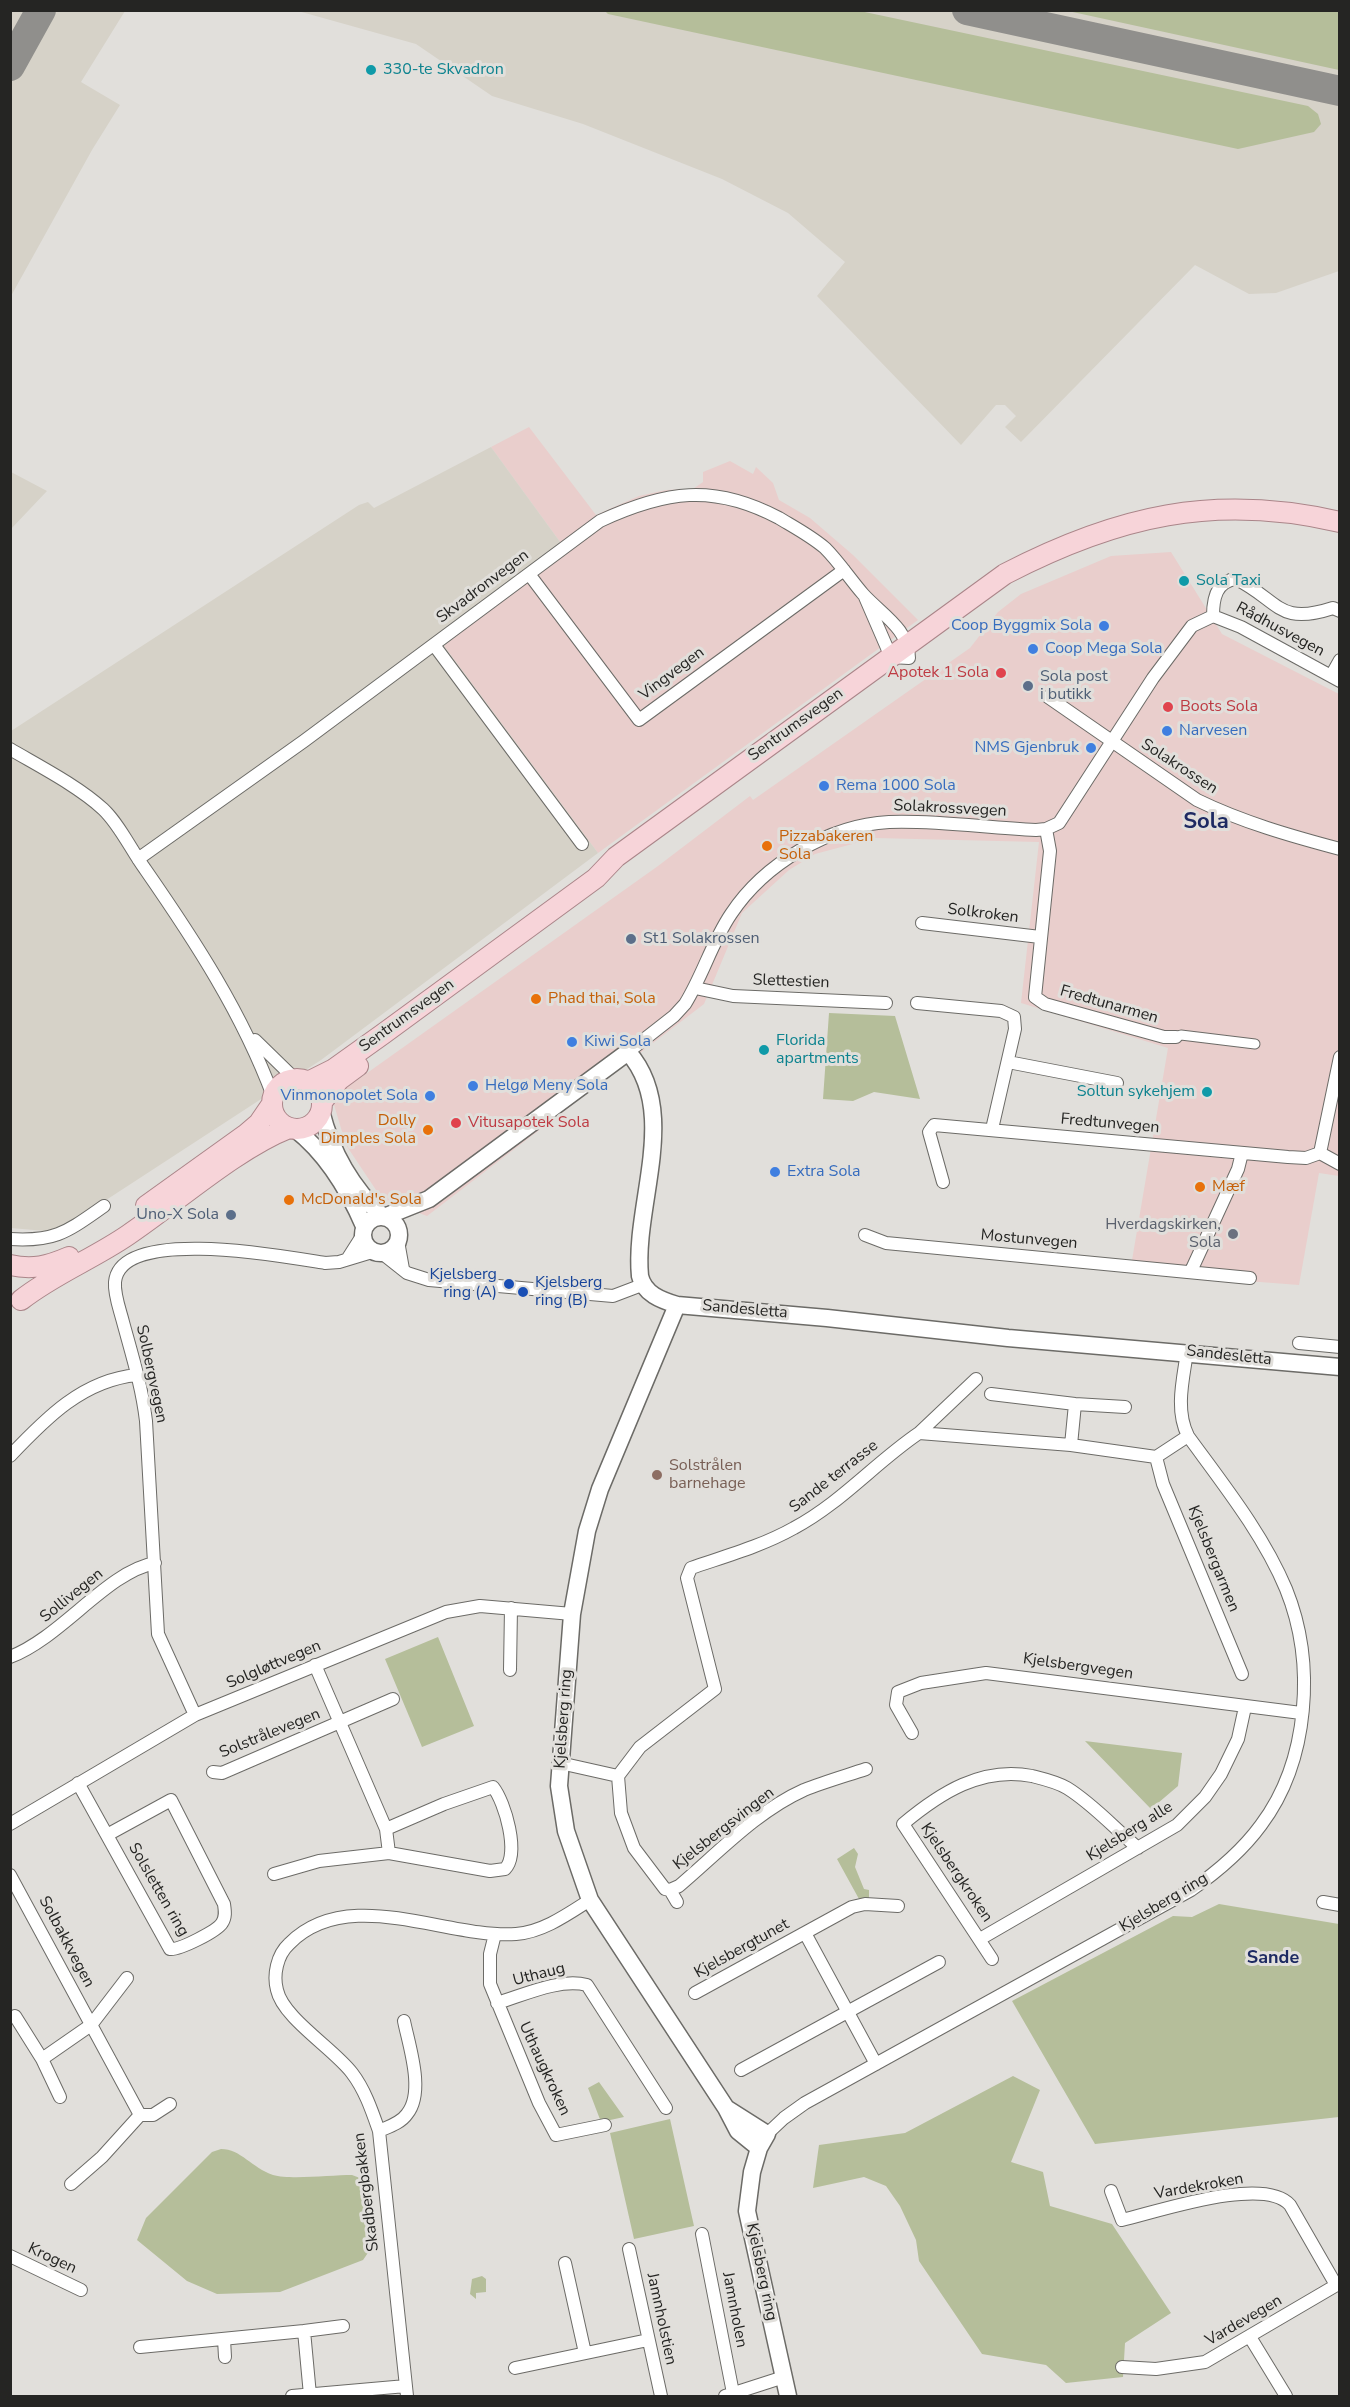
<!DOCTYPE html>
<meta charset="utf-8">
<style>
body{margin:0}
#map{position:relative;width:1350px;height:2407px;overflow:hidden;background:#e1dfdb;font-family:"Nunito Sans",sans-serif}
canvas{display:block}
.frame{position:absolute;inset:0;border:12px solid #252523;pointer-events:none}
</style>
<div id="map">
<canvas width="1350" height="2407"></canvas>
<div class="frame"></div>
</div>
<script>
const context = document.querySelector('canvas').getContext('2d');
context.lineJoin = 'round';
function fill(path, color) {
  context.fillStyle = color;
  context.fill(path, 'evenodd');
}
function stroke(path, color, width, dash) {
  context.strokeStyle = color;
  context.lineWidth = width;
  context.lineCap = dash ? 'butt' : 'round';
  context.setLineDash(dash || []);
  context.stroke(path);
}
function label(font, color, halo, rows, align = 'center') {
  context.font = font + ' "Nunito Sans",sans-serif';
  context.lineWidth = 6;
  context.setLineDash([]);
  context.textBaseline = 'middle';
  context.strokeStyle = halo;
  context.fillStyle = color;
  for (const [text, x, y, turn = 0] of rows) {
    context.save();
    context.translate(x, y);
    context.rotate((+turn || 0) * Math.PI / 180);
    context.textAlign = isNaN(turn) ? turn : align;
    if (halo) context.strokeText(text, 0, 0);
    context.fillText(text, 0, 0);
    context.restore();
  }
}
fill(new Path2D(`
 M529,427L596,515L639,496L666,490L693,489L703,482V472L730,461L753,474L756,467L773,483L779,500L810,518L853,555L918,620L598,853L444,646L563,546L491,447Z
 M1171,552L1222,634L1339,694V1176L1319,1173L1299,1285L1130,1272L1168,1048L1021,1003L1039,842L875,838L815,854L789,870L742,913L704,1004L427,1216L382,1199L346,1145L332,1098L658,866L750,796L753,800L970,648L998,612L1021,594L1111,556Z`), '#e9cecc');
fill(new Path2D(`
 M10,11H125L81,82L120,105L92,150L11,296Z
 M298,11H1339V271L1276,293L1249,294L1195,265L1021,442L1005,427L1016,416L1005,405H996L961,445L817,296L845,262L788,213L722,179L583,124L492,96L416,44Z
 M491,447L563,546L444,646L598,853L321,1060L57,1232L11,1228V731L359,505L368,502L374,508Z
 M11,472L47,491L11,529Z`), '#d6d2c8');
fill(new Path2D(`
 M605,11H860L1308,106L1318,114L1321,124L1314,132L1238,149L608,14Z
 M1068,11H1339V70Z
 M829,1013L895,1016L920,1099L874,1092L853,1101L823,1099Z
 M438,1637L474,1726L422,1747L385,1659Z
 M1085,1741L1182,1753L1178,1786L1151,1809Z
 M854,1848L858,1854L855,1867L864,1889L869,1890V1900L859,1899L837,1859Z
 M1219,1904L1339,1924V2117L1095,2144L1012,2001L1173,1916L1192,1917Z
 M1013,2076L1040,2090L1011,2162L1043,2172L1050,2206L1112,2224L1171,2313L1125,2343L1123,2377L1066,2383L1046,2365L982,2354L919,2261L916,2240L900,2206L886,2186L864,2177L813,2188L819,2145L905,2133Z
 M599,2082L624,2117L601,2122L588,2088Z
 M670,2119L694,2226L634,2239L610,2133Z
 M221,2149C241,2149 252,2168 273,2175C290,2180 332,2175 352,2175L360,2178L371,2191L372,2247L363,2260L280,2292L217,2294L187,2281L137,2240L146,2218L212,2152Z
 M482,2276L486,2279V2292L476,2293V2299L470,2294L472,2279Z`), '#b5be9a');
stroke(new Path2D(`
 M967,10L1340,91
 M10,66L41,10`), '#908f8c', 30);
const pedestrian = new Path2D(`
 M1176,1037L1181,1035L1255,1044`);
const minor = new Path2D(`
 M529,574L639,720L844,570
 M1213,616C1213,599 1216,581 1236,579C1280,601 1278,626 1333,608L1340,611
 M1213,616L1241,627L1340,681
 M434,645L582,844
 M1331,676L1340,660
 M1048,697L1197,800C1242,822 1291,836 1340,849
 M10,749C39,766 78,786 103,809C120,825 131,850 145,869C195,941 242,1013 273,1096
 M1046,829L1050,851L1035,997L1045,1004L1164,1037H1176
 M138,859L304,741L600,521C665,491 713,483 779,518C794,527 811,536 825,548C839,562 850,579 863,594C881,614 909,629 909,658L891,657L865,597
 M922,923L1040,937
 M695,988L733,996L886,1003
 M917,1003L1001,1011L1014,1017L1015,1029L992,1129
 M255,1040L295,1079
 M628,1052L674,1016L685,1004C703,975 712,942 731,914C764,864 829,825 889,822C937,820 987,828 1036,830L1046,829L1059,823L1153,678L1192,626L1213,616
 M1008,1062L1117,1083
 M1320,1153L1340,1057
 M1320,1153L1340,1164
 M943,1182L929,1132L934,1125L1288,1157L1306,1158L1320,1153
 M865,1235L886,1243L1250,1278
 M10,1239C56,1242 68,1231 104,1206
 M398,1241L403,1269
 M383,1254L407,1273L429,1280L613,1296L642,1285
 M348,1258L362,1236
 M1191,1271L1238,1169L1242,1153
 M1299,1343L1340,1347
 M991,1394L1075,1404L1125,1407
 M919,1433L976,1379
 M1071,1445L1075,1404
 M10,1456C46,1418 83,1380 137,1375
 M1156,1457L1163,1484L1242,1674
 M10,1657C62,1637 107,1572 155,1563
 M315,1665L386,1829L389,1853
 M510,1670L511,1608
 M195,1715L158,1634L146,1421C142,1387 132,1355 123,1322C120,1310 114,1295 115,1282C120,1225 288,1257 325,1263L339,1262L372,1252
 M912,1733L896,1705L898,1692L921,1683L986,1673L1301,1713
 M560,1763L618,1776
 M866,1769C845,1776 824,1782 804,1790C757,1811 718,1853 679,1886L670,1890L665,1889L634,1848L621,1813L618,1776L640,1747L715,1689L687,1578L691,1568C726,1556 762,1546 794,1528C841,1503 876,1462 919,1433L1071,1445L1156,1457L1188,1436
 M213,1772L222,1773L393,1699
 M78,1783L170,1949C180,1950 217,1931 222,1923C226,1917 225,1911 224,1904L171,1800L107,1835
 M10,1824L195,1715L446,1612L480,1606L572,1614
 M274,1874L319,1861L389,1853L490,1871L505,1869C520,1854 505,1802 493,1787L444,1804L386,1829
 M10,1875L140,2115
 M670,1890L677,1902
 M1323,1902L1340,1905
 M805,1933L876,2064
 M495,1934L490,1954V1984L539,2103L556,2135L605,2125
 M980,1939L1177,1825L1205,1797L1221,1774L1238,1739L1245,1707
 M992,1959L903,1824C940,1793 982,1766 1032,1776C1044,1779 1057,1782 1067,1788C1093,1804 1114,1828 1138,1848
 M695,1993L852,1907L865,1904L898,1906
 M497,2003C524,1995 559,1978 587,1985L666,2108
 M15,2016L42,2059L60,2097
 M42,2059L91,2025L127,1978
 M741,2070L939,1962
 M379,2131C388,2127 401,2123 407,2114C425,2092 409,2046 404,2021
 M767,2134L784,2118L805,2103L1191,1890C1217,1872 1242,1851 1261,1825C1309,1761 1316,1663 1286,1589C1263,1534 1223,1484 1188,1436C1175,1410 1183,1380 1187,1352
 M71,2184L102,2157L140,2115H153L170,2104
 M1111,2191L1122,2220C1157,2212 1264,2175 1290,2205L1336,2285
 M702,2234L733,2393
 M629,2249L661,2396
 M10,2256L81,2290
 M565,2263L585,2353
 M1250,2337L1286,2396
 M224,2339L225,2357
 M140,2347L304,2331
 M1122,2367L1156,2369L1205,2362L1340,2283
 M515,2368L648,2340
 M310,2395L304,2331L343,2326
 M292,2396L406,2386
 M407,2396L379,2131C372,2111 365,2090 352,2073C334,2049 283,2018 277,1990C273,1975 277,1955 289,1944C348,1884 446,1939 516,1934C543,1932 568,1914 590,1900
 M725,2396L784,2377`);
const tertiary = new Path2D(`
 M321,1111C331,1151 352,1188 383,1217
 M295,1129C327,1154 348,1189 364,1226
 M363 1235a18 18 0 1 1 36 0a18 18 0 1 1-36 0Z
 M384,1217L429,1199L628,1052C681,1112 633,1205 640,1276C644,1294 661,1300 677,1305L827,1318L1008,1338L1340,1367
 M677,1305L600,1489L587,1531L572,1614L559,1786L566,1831L590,1900L726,2108L738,2131L759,2148
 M726,2108L767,2134L759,2148L752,2172L747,2211L788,2396`);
const primary = new Path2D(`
 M272 1104a25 25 0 1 1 50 0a25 25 0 1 1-50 0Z
 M308,1082L334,1069L383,1034L596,878L616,857L1005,574C1117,516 1214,493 1340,522
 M322,1102L339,1080L358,1066
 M146,1206L245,1135L259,1123L272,1104
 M10,1265C33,1270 48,1266 69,1257
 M21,1300C54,1274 93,1259 128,1235C177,1202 236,1149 289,1128`);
stroke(pedestrian, '#6c6b67', 11);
stroke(minor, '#6c6b67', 14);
stroke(tertiary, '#6c6b67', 19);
stroke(primary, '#aa8589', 22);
stroke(pedestrian, '#fff', 9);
stroke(minor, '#fff', 12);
stroke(tertiary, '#fff', 16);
stroke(primary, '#f7d4d9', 20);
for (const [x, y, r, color] of [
 [371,70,6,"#0f9aa8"],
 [1184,581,6,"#0f9aa8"],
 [1104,626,6,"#3f7fe0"],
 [1033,649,6,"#3f7fe0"],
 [1001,673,6,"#e0444e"],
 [1028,686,6,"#5c6f8a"],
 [1168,707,6,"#e0444e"],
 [1167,731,6,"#3f7fe0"],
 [1091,748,6,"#3f7fe0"],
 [824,786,6,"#3f7fe0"],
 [767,846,6,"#e8710a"],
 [631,939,6,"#5c6f8a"],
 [536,999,6,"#e8710a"],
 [572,1042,6,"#3f7fe0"],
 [764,1050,6,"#0f9aa8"],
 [473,1086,6,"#3f7fe0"],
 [1207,1092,6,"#0f9aa8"],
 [430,1096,6,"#3f7fe0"],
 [456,1123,6,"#e0444e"],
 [428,1130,6,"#e8710a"],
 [775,1172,6,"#3f7fe0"],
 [1200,1187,6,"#e8710a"],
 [289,1200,6,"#e8710a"],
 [231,1215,6,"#5c6f8a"],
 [1233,1234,6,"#6b7280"],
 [509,1284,6,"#1a4fb4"],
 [523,1292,6,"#1a4fb4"],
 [657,1475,6,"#8d6e63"]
]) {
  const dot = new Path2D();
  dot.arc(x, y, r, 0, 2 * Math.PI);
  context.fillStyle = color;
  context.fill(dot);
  stroke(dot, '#e1dfdb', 2);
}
label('16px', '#0d838f', '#e1dfdb', [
 ["330-te Skvadron",383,70],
 ["Sola Taxi",1196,581],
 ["Florida",776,1041],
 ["apartments",776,1059],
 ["Soltun sykehjem",1195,1092,"right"]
], 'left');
label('16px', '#252523', '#e1dfdb', [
 ["Skvadronvegen",483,587,-37],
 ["Rådhusvegen",1280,630,28],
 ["Vingvegen",672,674,-37],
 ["Sentrumsvegen",796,725,-36],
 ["Solakrossen",1179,767,33],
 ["Solakrossvegen",950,809,3],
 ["Solkroken",983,914,7],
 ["Slettestien",791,982,2],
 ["Fredtunarmen",1109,1005,16],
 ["Sentrumsvegen",407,1016,-36],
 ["Fredtunvegen",1110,1124,5],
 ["Mostunvegen",1029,1240,5],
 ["Sandesletta",745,1310,5],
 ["Sandesletta",1229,1356,6],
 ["Solbergvegen",151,1374,78],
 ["Sande terrasse",834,1477,-38],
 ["Kjelsbergarmen",1213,1559,68],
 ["Sollivegen",72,1596,-39],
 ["Solgløttvegen",274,1665,-23],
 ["Kjelsbergvegen",1078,1667,8],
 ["Kjelsberg ring",564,1719,-86],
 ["Solstrålevegen",270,1734,-22],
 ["Kjelsbergsvingen",724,1829,-38],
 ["Kjelsberg alle",1130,1832,-32],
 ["Kjelsbergkroken",956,1873,56],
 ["Solsletten ring",158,1890,60],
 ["Kjelsberg ring",1164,1903,-31],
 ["Solbakkvegen",66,1942,62],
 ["Kjelsbergtunet",742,1949,-29],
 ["Uthaug",539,1975,-14],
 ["Uthaugkroken",544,2069,65],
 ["Vardekroken",1199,2187,-10],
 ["Skadbergbakken",367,2192,-97],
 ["Krogen",52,2259,25],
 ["Kjelsberg ring",761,2272,78],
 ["Jamnholen",734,2310,79],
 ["Jamnholstien",661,2319,78],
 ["Vardevegen",1244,2321,-30]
]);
label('16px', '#366cbe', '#e1dfdb', [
 ["Coop Byggmix Sola",1092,626,"right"],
 ["Coop Mega Sola",1045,649],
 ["Narvesen",1179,731],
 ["NMS Gjenbruk",1079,748,"right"],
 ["Rema 1000 Sola",836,786],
 ["Kiwi Sola",584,1042],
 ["Helgø Meny Sola",485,1086],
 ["Vinmonopolet Sola",418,1096,"right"],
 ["Extra Sola",787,1172]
], 'left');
label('16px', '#be3a42', '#e1dfdb', [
 ["Apotek 1 Sola",989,673,"right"],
 ["Boots Sola",1180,707],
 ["Vitusapotek Sola",468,1123]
], 'left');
label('16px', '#4e5e75', '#e1dfdb', [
 ["Sola post",1040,677],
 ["i butikk",1040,695],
 ["St1 Solakrossen",643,939],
 ["Uno-X Sola",219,1215,"right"]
], 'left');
label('16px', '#c56008', '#e1dfdb', [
 ["Pizzabakeren",779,837],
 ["Sola",779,855],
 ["Phad thai, Sola",548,999],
 ["Dolly",416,1121,"right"],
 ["Dimples Sola",416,1139,"right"],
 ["Mæf",1212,1187],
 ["McDonald's Sola",301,1200]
], 'left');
label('16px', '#5b616d', '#e1dfdb', [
 ["Hverdagskirken,",1221,1225],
 ["Sola",1221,1243]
], 'right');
label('16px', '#164399', '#e1dfdb', [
 ["Kjelsberg",497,1275],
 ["ring (A)",497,1293],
 ["Kjelsberg",535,1283,"left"],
 ["ring (B)",535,1301,"left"]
], 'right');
label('16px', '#785e54', '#e1dfdb', [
 ["Solstrålen",669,1466],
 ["barnehage",669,1484]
], 'left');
label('bold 18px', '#1d2a62', '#e1dfdb', [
 ["Sande",1273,1959]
]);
label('bold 22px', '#1d2a62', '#e1dfdb', [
 ["Sola",1206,823]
]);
</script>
